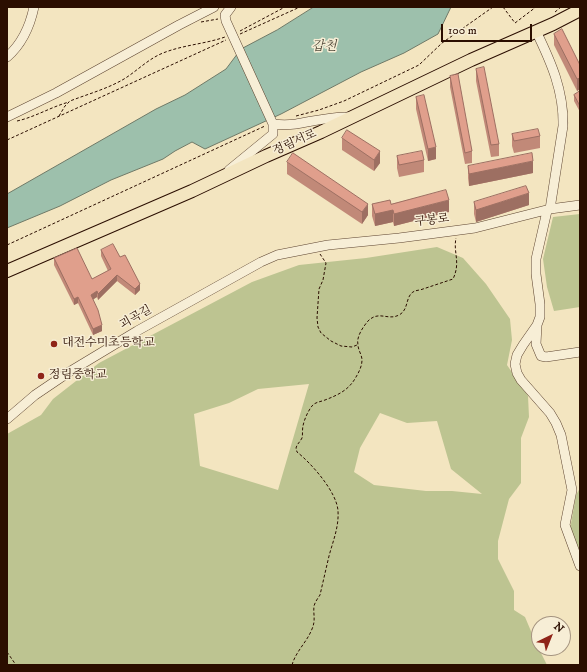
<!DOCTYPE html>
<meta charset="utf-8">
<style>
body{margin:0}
#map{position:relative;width:587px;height:672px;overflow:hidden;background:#f3e5c0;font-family:"IM FELL DW Pica",serif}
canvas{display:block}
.frame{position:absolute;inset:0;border:8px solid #2b0e00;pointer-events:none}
.north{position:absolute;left:531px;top:616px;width:40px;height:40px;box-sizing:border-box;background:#f7eed6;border:1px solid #a59480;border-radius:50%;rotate:43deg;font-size:11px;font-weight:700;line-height:16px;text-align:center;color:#2b0e00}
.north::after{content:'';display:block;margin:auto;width:14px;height:18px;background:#8f2418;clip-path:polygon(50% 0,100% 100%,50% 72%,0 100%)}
.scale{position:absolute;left:441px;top:24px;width:91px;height:18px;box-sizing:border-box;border:2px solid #2b0e00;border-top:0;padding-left:5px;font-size:12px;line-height:14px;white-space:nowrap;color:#2b0e00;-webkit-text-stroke:3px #f7eed6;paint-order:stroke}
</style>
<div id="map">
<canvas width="587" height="672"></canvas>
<div class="frame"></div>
<div class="north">N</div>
<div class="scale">100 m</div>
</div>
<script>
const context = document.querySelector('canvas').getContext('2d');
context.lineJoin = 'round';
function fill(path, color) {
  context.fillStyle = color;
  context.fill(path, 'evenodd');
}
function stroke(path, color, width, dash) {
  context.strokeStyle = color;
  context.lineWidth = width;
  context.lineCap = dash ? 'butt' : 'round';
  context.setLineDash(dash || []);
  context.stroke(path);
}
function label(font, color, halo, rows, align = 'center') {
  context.font = font + ' "IM FELL DW Pica","Noto Serif KR",serif';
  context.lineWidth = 3;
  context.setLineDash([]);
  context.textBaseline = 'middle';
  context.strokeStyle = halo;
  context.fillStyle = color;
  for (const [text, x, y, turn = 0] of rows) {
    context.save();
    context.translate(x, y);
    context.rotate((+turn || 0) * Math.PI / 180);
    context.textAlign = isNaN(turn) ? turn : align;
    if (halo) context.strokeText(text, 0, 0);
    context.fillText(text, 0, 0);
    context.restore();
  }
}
fill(new Path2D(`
 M580,214V307L554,311L547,287L543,259L553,217Z
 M437,247L463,258L486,284L510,319L512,340L507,365L528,396L529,417L521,438V483L509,499L498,541V559L514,591V610L525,617L536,643L547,665H7V434L41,415L53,399L99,363L252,282L299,265L366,258ZM309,384L278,490L200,466L194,414L229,403L258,389ZM380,413L407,423L437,421L451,469L482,494L452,491H426L374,485L354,472L360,448Z
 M580,488V564L569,535L576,495Z`), '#bdc491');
const water = new Path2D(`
 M314,7H451L438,34L404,53L361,72L281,114L205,149L192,142L175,151L163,159L111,180L60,206L7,228V194L156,109L185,95L226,69L241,49L277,30Z`);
fill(water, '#9dc0ac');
stroke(water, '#6f7967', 1);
const minor = new Path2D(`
 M536,31C551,62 564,91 563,126L550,209
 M7,57C22,44 30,26 34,7
 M7,117L56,93L179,25L214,7
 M273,124C281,125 288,125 296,124C314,121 332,116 350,117
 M229,170L273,134V124L226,21L225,15L231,7
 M547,211L536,259V274L540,304V317L537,325L523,345L517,355L515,364L517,373L521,380L550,413L556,423L561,435L572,490L565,525L580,566
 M537,325L536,344L541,356L546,357L580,352
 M7,419L35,395L69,372L137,331L261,262L277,255L328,245L399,238L475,228L550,209L580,205`);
const major = new Path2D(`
 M7,271L192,191L266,156L321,132L471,60L553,24L580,10`);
stroke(minor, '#5d4430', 10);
stroke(major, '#2b0e00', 14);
stroke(new Path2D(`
 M503,7L515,23L536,7
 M555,12L561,7
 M201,22L218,19
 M240,31L285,7
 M240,34L300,7
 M59,116L65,106L70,101C88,94 107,89 124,79C137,71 148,59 163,53C183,45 205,44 225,37
 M296,116L319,110L344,101L419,65L442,43L493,7
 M17,121C35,117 51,107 69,102
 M7,140L226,40
 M7,245L265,126
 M320,254L326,263L323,280L319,289L317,318L318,327L321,333L331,341L341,346L352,347L357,345
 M7,652L16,665
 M292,665C296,651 307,642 312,629C316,620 313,614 314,606C315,602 318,598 320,595C323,582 326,569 329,556C333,541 339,527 338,511C337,492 311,463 297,452L296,448C297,444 300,442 302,438C303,434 302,430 303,426C304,420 308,411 312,406C315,402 320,402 325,400C338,395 349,390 356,377C359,372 362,366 362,360C362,355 358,350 358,345C356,337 363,327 368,321C379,310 388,321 399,315C411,309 403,291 420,290L453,279C461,262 453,253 456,238`), '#2b0e00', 1, [3, 2]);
stroke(minor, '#f7eed6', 9);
stroke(major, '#f3e5c0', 12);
fill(new Path2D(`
 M554,34L580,65V89L577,91L554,45Z
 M476,69L499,144V156L491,157L476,81Z
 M450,76L472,151V163L465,164L450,87Z
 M580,91V112L574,101V95Z
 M416,97L436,159L428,161L416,109Z
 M580,113V128L579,126V114Z
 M512,134L540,136V148L514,153L512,146Z
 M342,138L380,163L374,171L342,150Z
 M397,156L424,160V172L399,177L397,168Z
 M287,162L368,215L362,224L287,174Z
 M468,166L533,173L469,186L468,178Z
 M474,202L529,205L476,222L474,214Z
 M372,204H391L449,212L394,226L393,222L375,226L372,216Z
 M101,250L120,257L140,290L135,295L117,281L98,300L97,297L93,299L102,331L93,335L78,303L74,305L54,265V258L92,279L108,271L101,256Z`), '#c18978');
fill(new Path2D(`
 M580,78V89L577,91V79Z
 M436,147V159L428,161V149Z
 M380,151V163L374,171V160Z
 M533,161V173L469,186V174Z
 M529,193V205L476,222V210Z
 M449,200V212L394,226V214Z
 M368,204V215L362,224V212Z
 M393,210V222L375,226V214Z
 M117,275V281L98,300V294Z
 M140,284V290L135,295V289Z
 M97,291V297L91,301V295Z
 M78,297V303L74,305V299Z
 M102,325V331L93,335V329Z`), '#9d6f62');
const building = new Path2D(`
 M562,29L580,65V78L577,79L554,34Z
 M484,67L499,144L491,145L476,69Z
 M458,74L472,151L465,153L450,76Z
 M580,91V106L574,95Z
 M424,95L436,147L428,149L416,97Z
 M538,129L540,136L514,141L512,134Z
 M347,130L380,151L374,160L342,138Z
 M422,151L424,160L399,165L397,156Z
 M293,153L368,204L362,212L287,162Z
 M532,153L533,161L469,174L468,166Z
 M526,186L529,193L476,210L474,202Z
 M446,190L449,200L394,214L393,210L375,214L372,204L390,200L391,204Z
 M113,244L120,257L125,255L140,284L135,289L117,275L98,294L97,291L91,295L98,310L102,325L93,329L78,297L74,299L54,258L77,248L92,279L111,269L101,250Z`);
fill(building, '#e09f8c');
stroke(building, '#9d6f62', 1);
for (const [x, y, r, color] of [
 [54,344,4,"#8f2418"],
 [41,376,4,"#8f2418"]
]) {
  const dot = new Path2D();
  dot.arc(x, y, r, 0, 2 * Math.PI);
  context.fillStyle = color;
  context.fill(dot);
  stroke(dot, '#f7eed6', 1.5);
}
label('12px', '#2b0e00', '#f7eed6', [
 ["정림서로",295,143,-24],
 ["구봉로",432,221,-7],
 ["괴곡길",136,318,-30]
]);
label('12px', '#2b0e00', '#f7eed6', [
 ["대전수미초등학교",62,344],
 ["정림중학교",49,376]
], 'left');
label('italic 13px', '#534c3c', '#f7eed6', [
 ["갑천",324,47]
]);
</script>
